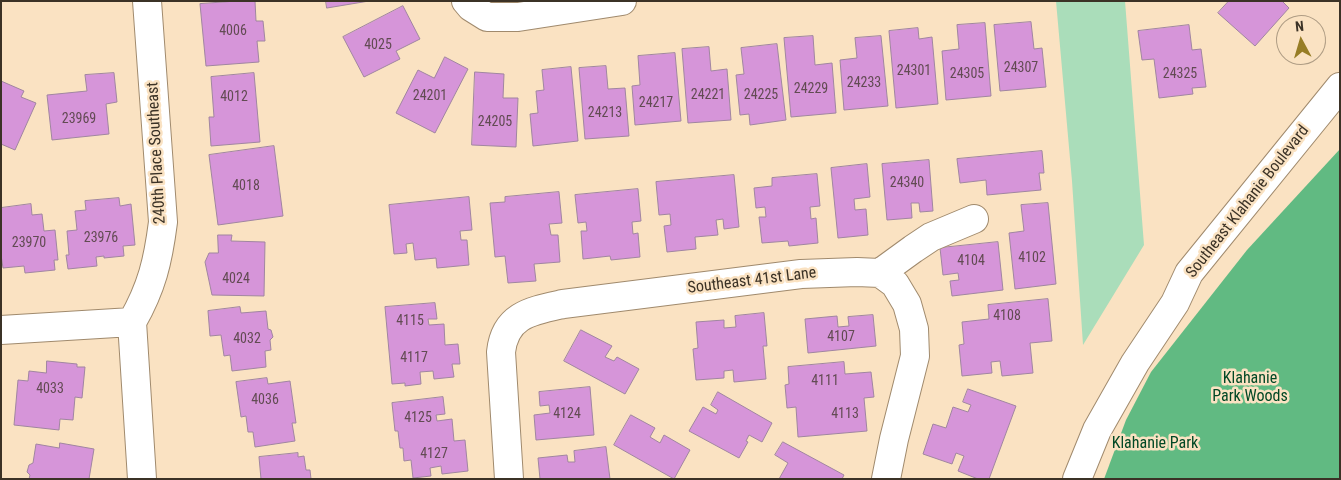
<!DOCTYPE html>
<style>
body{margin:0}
#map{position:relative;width:1341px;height:480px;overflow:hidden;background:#fae2c2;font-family:"Roboto Condensed",sans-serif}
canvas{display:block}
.frame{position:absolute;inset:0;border:2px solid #3b3226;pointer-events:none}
.north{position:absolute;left:1276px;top:15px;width:50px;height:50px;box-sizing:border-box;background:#fae2c2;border:1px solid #ae9c84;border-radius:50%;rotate:354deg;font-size:14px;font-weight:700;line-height:20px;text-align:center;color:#3b3226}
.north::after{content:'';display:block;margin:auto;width:18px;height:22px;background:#977d25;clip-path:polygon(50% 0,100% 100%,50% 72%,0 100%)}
</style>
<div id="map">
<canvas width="1341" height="480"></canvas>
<div class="frame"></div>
<div class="north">N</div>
</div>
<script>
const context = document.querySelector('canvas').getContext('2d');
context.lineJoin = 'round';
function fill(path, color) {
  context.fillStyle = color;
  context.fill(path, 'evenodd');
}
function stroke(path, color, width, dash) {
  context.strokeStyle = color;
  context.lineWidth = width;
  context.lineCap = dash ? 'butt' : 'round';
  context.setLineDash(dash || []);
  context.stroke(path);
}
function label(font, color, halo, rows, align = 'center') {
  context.font = font + ' "Roboto Condensed",sans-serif';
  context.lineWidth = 5;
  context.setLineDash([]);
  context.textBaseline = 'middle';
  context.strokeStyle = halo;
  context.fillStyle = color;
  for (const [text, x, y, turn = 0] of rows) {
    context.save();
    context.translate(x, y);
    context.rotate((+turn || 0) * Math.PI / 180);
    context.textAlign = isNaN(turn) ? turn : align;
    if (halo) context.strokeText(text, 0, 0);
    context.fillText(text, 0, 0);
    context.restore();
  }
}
fill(new Path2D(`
 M1056,1H1125L1144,245L1083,345L1072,181Z`), '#aaddba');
fill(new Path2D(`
 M1340,149V479H1104L1126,420L1151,372L1247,250Z`), '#61ba82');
const building = new Path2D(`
 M237,1H255L256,21H263L265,41H257L259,62L206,66L200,4Z
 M326,1H369L327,8Z
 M1229,1H1282L1289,8L1255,46L1218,13Z
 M403,6L420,39L396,51L400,59L364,77L343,37Z
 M1031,22L1034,49L1042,48L1046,87L1000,91L994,25Z
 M985,23L991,96L946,100L942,51L959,49L957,25Z
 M1189,25L1192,50L1201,49L1206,87L1192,88L1193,94L1159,98L1154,59L1142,60L1138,31Z
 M918,28L919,39L932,37L938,104L896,108L889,31Z
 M813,36L815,65L832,63L836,113L791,117L784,38Z
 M881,36L888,106L844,110L840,60L857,58L855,38Z
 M777,44L786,120L750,125L749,114L740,115L736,75L744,74L741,48Z
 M709,47L711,71L727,69L731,120L688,123L682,49Z
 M675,53L681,121L635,125L632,86L640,85L638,56Z
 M445,57L468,69L435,133L396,113L418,70L434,78Z
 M606,66L608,89L625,88L629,136L585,139L579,68Z
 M571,67L578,141L533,146L530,114L538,113L536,91L544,90L542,70Z
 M475,72L504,74L503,98H518L516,147L472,145Z
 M114,73L117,102L106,104L109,134L52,140L47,95L87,91L85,75Z
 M254,73L260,142L211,146L209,117H214L211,77Z
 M1,81L24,91L21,97L36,103L15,150L1,144Z
 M274,146L283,216L218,225L209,155Z
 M1042,151L1044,173H1039L1041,190L987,195L986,180L960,183L957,159Z
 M929,160L933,211L920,212L919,203H911L912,218L887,220L882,164Z
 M867,164L870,197L854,199L855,210L866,209L868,235L838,238L831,168Z
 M817,174L820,206L810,207L811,219L816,218L818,243L789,246L788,241L762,243L759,217H766L765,207L756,208L754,188L772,186V178Z
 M734,175L739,227L724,229L723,219L716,220L718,235L695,237L696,249L667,252L664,226L671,225L670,214L659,215L656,182Z
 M638,189L641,221L632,222L633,234L638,233L640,257L611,260L610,256L583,259L581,231H587L586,222L578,223L575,195Z
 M559,192L562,223L549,224L551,235H558L560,262L534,264L536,281L508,283L505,256L495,257L490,203L505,202V197Z
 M469,197L472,230L460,231L461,240H467L469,265L437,268L436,258L415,260L413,243L406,244L407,253L394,254L389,205Z
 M119,198L120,206L131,204L135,245L123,246L124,256L104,258V256L96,257L97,266L68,269L66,255H69L67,231L77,230L75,211L86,210L85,201Z
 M1048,203L1056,284L1015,289L1009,233L1024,231L1021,205Z
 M31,204L32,215L42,214L44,231L55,230L58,260H54L55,270L25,273L24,266L3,268L1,255V208Z
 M218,235H232L231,241L265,242L264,296L212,295L205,262L209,253H218Z
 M998,242L1003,290L952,296L950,281L959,280L958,273L943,275L940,248Z
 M1048,299L1052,341L1030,343L1033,373L1002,376L1000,361L991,362L992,373L962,376L959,345L964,344L962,322L989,319L988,305Z
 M435,303L437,319H428L429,325L444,324L445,345L458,344L460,364H452L454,377L434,379L433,371L420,372L421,384L405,386V383L392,384L385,307Z
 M240,307L241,313L266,311L268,329L271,330L273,337L270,340L271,350L265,351L266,367L232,371L230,355L224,356L221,335L210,336L208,311Z
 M764,313L767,346H763L766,379L734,382L733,370L724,371V378L696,380L693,349L698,348L696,322L724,320V328L736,327L735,316Z
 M873,315L876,346L808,353L805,319L837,316L838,327L849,326L848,317Z
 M581,330L612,346L605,357L614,361L617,357L639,369L625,394L564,361Z
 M47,361L77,364V367H85L82,398L75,397L73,420L60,419L59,430L14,425L18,380L28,381L29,371L46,373Z
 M844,362L845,374L871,372L874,397L864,398L867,431L798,437L796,407L787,408L785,385L789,384L788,367Z
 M267,378L268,384L290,381L296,423H292L295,441L255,447L253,432H248L246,416L241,417L236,382Z
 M590,387L594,435L536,440L534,415L550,413L549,405L540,406L539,392Z
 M968,389L1016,406L989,479H978L958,471L964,456L956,453L952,464L923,454L933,424L946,428L953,407L968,412L971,405L963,402Z
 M718,392L772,423L762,442L749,435L746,441L748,442L739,458L689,431L703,407L716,414L718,410L711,405Z
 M443,397L445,414L436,415L437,421L452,419L454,441L465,440L468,471L442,474L441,466L430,468L431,476L413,478L411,460L404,461L403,448H400L398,431H395L392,403Z
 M631,415L655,428L650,437L660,443L664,435L690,450L674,479L614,445Z
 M783,442L844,475L842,479H779L788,463L775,455Z
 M60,443L94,449L89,479H29L30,475L27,472L29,465L33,463L36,444L59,448Z
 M606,447L610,479H540L538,458L567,455L568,462H575L574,451Z
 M298,453V457L304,456L306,470H310L311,479H261L259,457Z`);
fill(building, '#d695d9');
stroke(building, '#a085a0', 1);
const street = new Path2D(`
 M466,1L471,7L487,17H518L622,1
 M880,273L895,284L907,304L914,329L915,356L894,439L886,479
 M1,330L132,322
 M142,479L132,322C152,287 158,261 163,222L147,1
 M509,479L501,352C505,315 531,311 563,304L801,274L857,272L880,273L913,249L931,237L974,219`);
const secondary = new Path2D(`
 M1077,479L1097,430L1135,363L1175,303L1189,273L1340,87`);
stroke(street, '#a08a6d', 30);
stroke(secondary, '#a08a6d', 30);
stroke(street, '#fff', 28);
stroke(secondary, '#fff', 28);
label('14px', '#624b53', null, [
 ["4006",233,31],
 ["4025",378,45],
 ["24307",1021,68],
 ["24301",914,71],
 ["24305",967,74],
 ["24325",1180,74],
 ["24233",864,83],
 ["24229",811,89],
 ["24221",708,95],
 ["24225",761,95],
 ["24201",430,96],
 ["4012",234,97],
 ["24217",656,103],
 ["24213",605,113],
 ["23969",79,119],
 ["24205",495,122],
 ["24340",907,183],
 ["4018",246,186],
 ["23976",101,238],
 ["23970",29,243],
 ["4102",1032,258],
 ["4104",971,261],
 ["4024",236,279],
 ["4108",1007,316],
 ["4115",410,321],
 ["4107",841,337],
 ["4032",247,339],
 ["4117",414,358],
 ["4111",825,381],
 ["4033",50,389],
 ["4036",265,400],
 ["4124",567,414],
 ["4113",845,414],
 ["4125",418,418],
 ["4127",434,454]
]);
label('16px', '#3b3226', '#fae2c2', [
 ["240th Place Southeast",157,153,-93],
 ["Southeast Klahanie Boulevard",1248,202,-52],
 ["Southeast 41st Lane",752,281,-7]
]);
label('16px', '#004825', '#fae2c2', [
 ["Klahanie",1250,379],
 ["Park Woods",1250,397],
 ["Klahanie Park",1155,444]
]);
</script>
